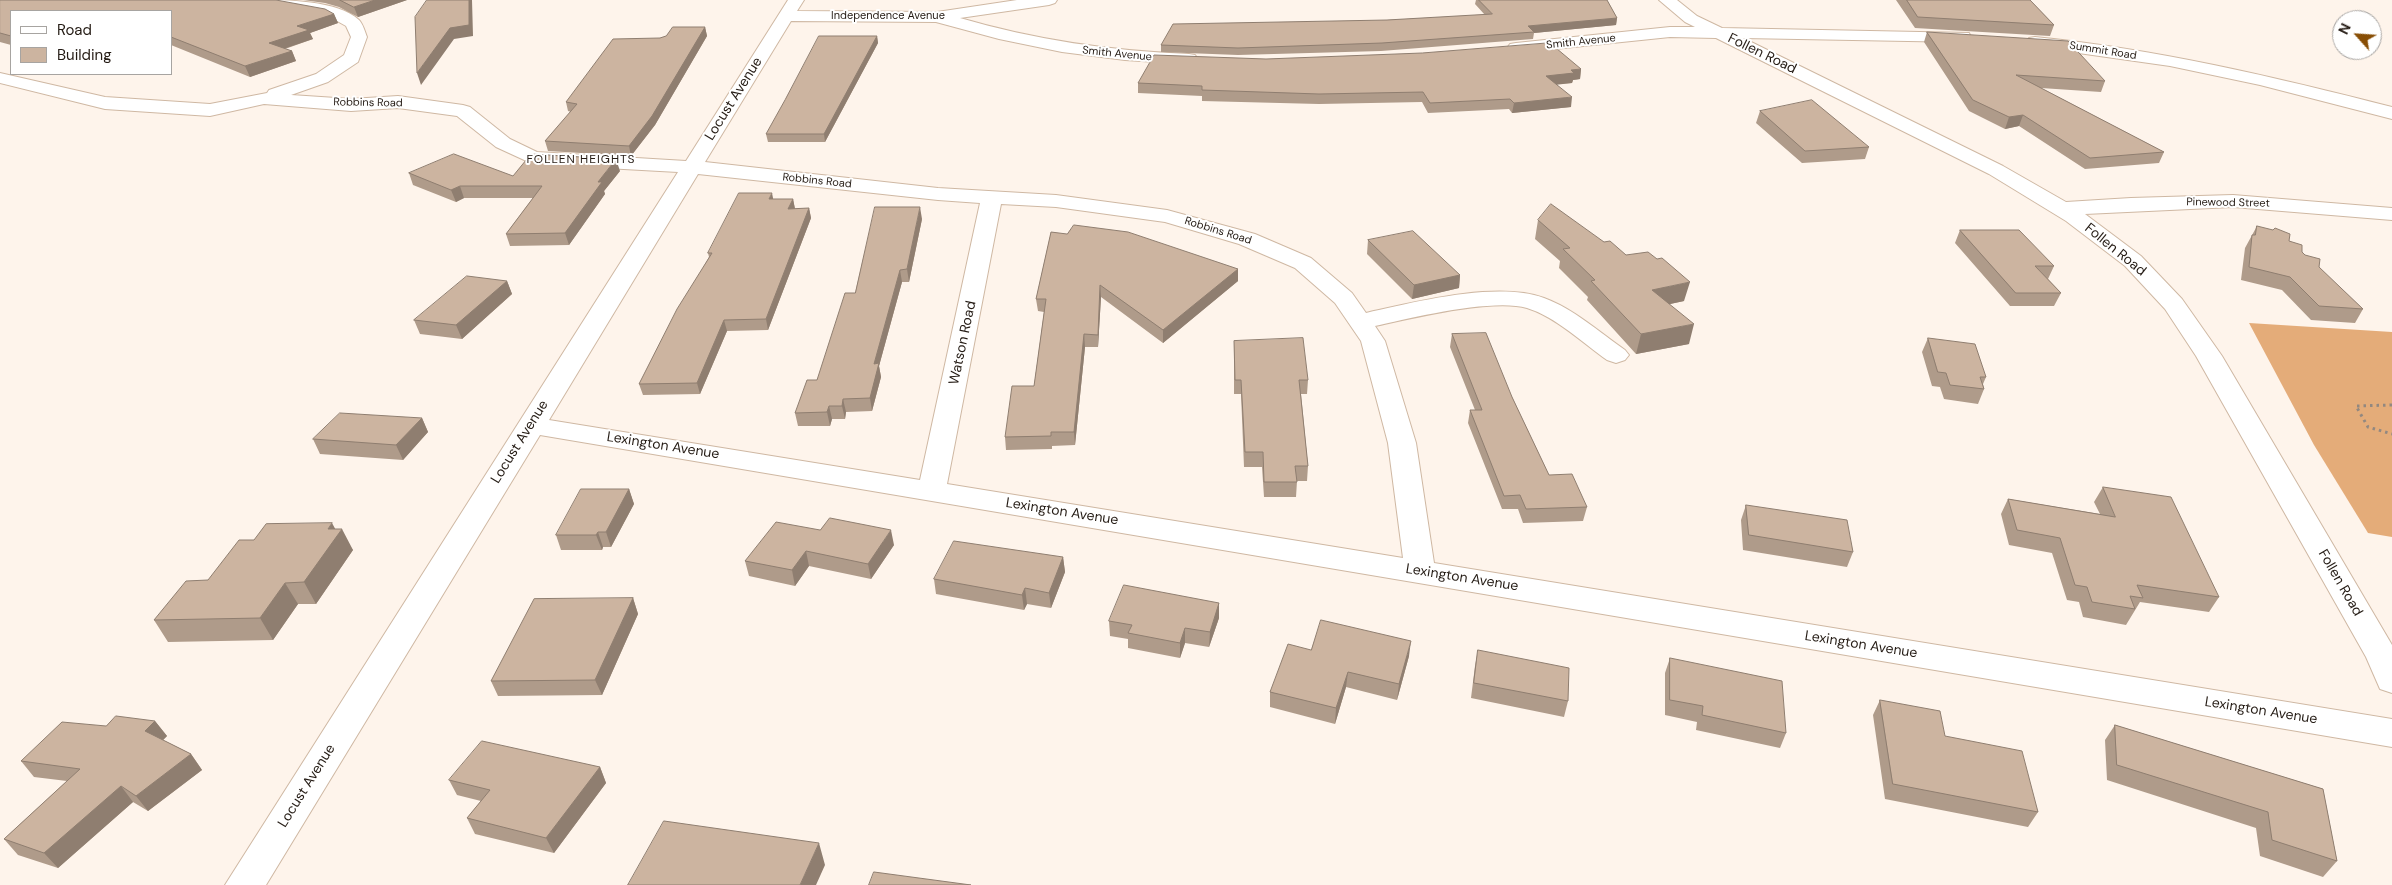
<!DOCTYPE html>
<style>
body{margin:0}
#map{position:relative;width:2392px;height:885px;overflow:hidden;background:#fef4eb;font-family:"DM Sans",sans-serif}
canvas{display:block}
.legend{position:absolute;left:10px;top:10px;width:162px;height:65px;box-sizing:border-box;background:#fff;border:1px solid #a7a4a1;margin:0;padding:6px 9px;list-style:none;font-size:15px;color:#241b14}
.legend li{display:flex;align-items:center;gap:10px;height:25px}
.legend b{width:25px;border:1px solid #a7a4a1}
.north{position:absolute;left:2332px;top:10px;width:50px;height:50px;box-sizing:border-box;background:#fff;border:1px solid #a7a4a1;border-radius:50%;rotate:296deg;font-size:14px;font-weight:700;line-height:20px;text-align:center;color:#241b14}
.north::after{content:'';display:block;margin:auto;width:18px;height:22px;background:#884e05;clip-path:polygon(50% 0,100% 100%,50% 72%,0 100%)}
</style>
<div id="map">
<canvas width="2392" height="885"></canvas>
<ul class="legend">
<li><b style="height:6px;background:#fff"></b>Road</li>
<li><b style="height:14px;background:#ccb4a0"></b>Building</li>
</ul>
<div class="north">N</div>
</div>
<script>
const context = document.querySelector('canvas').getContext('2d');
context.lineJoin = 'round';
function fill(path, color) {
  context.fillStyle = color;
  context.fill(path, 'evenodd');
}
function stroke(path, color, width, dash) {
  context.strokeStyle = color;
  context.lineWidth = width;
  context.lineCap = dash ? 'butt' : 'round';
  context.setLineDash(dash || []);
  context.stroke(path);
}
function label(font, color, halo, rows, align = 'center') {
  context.font = font + ' "DM Sans",sans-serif';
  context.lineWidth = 4;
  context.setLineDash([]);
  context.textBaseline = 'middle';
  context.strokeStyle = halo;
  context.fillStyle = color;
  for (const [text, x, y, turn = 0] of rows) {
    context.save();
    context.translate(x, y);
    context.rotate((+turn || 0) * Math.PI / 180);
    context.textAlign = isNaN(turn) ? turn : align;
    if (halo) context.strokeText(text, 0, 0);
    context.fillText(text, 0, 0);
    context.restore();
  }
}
fill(new Path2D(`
 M2249,323L2392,332V537L2368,533L2314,445Z`), '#e4ac79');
const minor = new Path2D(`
 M258,0C285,0 338,0 359,20C363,24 365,32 367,37L358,62L328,82L291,95L351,99L398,96L463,105L470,107L510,139L537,152L686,161L788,0H804L797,11L937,12L1017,0H1057L1055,3L1049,5L960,18C1035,40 1111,51 1189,54L1195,55L1198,59L1195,63L1189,64L1125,60L1062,52L999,39L936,22L791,21L705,162L938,188L1056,195L1167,210L1255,234L1311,258L1352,293L1366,313C1415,302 1497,281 1544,298C1574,309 1599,332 1625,350L1629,355L1625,360L1616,363L1607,360C1583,343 1556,317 1527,308C1493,298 1411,318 1375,326L1385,341L1416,443L1434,563L2392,719V747L540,435L266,885H225L678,172L533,164L496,147L457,116L398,108L351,111L264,104L210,116L105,109L0,83V73L105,97L210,104L267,93L269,90L316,74L344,55L351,37L346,26L330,17L266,5L260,3ZM698,174L938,200L980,203L920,480L549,420ZM1001,204L1056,207L1165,222L1239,244L1295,268L1335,303L1361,341L1388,443L1403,558L947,484Z
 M1659,0H1677L1697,16L1722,28L1969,33L1971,37L1969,41L1963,42L1743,38L2003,166L2066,202L2131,198L2233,195L2392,208V220L2233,207L2085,214L2141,256L2182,299L2222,356L2392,645V693L2380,689L2366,657L2196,356L2165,309L2125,266L2066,221L1989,174L1716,38L1670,37L1516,53L1510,52L1507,48L1510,44L1516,43L1670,27H1695L1685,22Z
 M2035,37C2157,49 2274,77 2392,107V119L2260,85L2170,66L2029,46L2027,42L2029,38Z`);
stroke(minor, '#cfb8a3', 2);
stroke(new Path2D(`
 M2392,405L2356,406L2368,427L2392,434`), '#928880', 3, [2.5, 4]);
fill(minor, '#fff');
fill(new Path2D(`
 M0,0L334,14L338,23L310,33L313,39L285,49L292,51L296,61L250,77L171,45V11H11V45L0,42Z
 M303,0H407L358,17L339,7L325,3Z
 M1476,0H1607L1617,18L1616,25L1534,33L1533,39L1381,51L1238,55L1161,52V45L1387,20L1485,15L1475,4Z
 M1896,0H2030L2054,25L2050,36L1915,28Z
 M705,27L707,36L655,125L631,156L548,151L545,141L571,112L568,111L566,102L660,38Z
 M1927,32L2105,81L2101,92L2041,88L2164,152L2159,163L2085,169L2019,126L2005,129L1969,111L1924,42Z
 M877,36L878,43L825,142H768L766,134Z
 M1581,69L1580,79L1573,80L1572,83L1557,84L1571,107L1512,113L1509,109L1428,113L1422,102L1319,104L1202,101V96L1138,93V83Z
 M1760,111L1869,147L1865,159L1802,163L1756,123Z
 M620,171L604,191L605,194L569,245L510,246L506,234L533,198H464L456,202L413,185L409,173L513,176Z
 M773,199H793L795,209L809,208L811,218L768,330L727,331L700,394L643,395L639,384L709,257L708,253Z
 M922,219L909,282H902L879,366L881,377L872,411L846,412L845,419H832L830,426H798L795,413L817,380L855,293Z
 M1538,220L1604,242L1626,255L1684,301L1670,304L1689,344L1636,354L1587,300L1588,297L1559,268L1560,261L1535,239Z
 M2257,226L2289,241L2363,309L2355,323L2311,320L2282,290L2241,280L2245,248Z
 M1960,230L2054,266L2048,279L2061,293L2054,306H2010L1955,243Z
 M1051,232L1238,269V281L1163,343L1101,297L1098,347H1085L1075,445L1052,446V449L1006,450L1005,437L1034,386L1044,312L1038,311L1036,299Z
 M1368,240L1460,275L1459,288L1412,299L1367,254Z
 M507,281L512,294L462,339L420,334L414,320Z
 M1452,334L1512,397L1549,475L1587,507L1583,521L1523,523L1518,509H1502L1468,423L1470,410H1475L1450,347Z
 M1928,338L1986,377L1983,384L1984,389L1978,404L1944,399L1940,387L1932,386L1922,352Z
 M1234,341L1308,380L1307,394H1301L1308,466L1307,481H1297L1296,497H1264L1262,467H1244L1241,394H1234Z
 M422,418L428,432L403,460L320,454L313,439Z
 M2103,487L2219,597L2209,612L2140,602L2126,625L2083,617L2079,602L2067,600L2052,553L2009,545L2001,514L2008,499L2100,514L2094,502Z
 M629,489L634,504L611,547H603L602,550H561L556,535Z
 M1746,505L1853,552L1847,567L1743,550L1741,520Z
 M335,529L353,550L316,604H298L273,640L168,642L154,620L208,580L254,540Z
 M820,530L894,545L871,579L809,566L795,586L749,576L745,561Z
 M1063,557L1065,572L1051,608L1027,604L1024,610L936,594L934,579Z
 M633,598L638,614L602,695L498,696L491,681Z
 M1219,603V618L1209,647L1185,643L1180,658L1128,648V639L1110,636L1109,621Z
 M1311,650L1409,656L1397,700L1346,687L1335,724L1270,707V692Z
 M1478,650L1568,701L1564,717L1471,698L1475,666Z
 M1670,658L1786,733L1780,748L1696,730L1697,722L1665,715V673Z
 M1880,700L1945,736L2038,812L2028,827L1885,799L1873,715Z
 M155,721L167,736L163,740L191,754L202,770L148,811L133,802L58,868L18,855L4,839L67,781L34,777L21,761L106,726Z
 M2115,725L2323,789L2337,861L2323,877L2260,856L2256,828L2107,780L2105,740Z
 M600,767L606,783L554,853L475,834L467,818L481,801L457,795L449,780Z`), '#af9b8a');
fill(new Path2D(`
 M375,0H407L358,17L354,7Z
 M469,0H472L473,36L454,39L421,85L417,73Z
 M334,14L338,23L310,33L313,39L274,52L269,43L297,26Z
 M1617,18L1616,25L1534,33V32L1528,26Z
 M705,27L707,36L655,125L631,156L629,146Z
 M877,36L878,43L825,142L824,134Z
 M292,51L296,61L250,77L245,66Z
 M1581,69L1580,79L1573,80L1572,83L1545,86L1546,76L1571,70Z
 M1572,97L1571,107L1512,113L1514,103Z
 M2023,115L2019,126L2005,129L2009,117Z
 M616,159L620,171L604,191L605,194L569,245L565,233L598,182Z
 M460,186L464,198L456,202L451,190Z
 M772,193L774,203L769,199Z
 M793,199L795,209H788Z
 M920,207L922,219L909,282L907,269Z
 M809,208L811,218L768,330L766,319Z
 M1238,269V281L1163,343V330Z
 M900,270L902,282L879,366L881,377L872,411L870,398L874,364Z
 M1460,275L1459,288L1412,299L1414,285Z
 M507,281L512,294L462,339L456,325Z
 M1690,282L1684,301L1647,309L1652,290Z
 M1100,285L1101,297L1098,347V335Z
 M724,320L727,331L700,394L697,383Z
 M1694,324L1689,344L1636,354L1641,334Z
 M1084,334L1085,347L1075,445L1074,432Z
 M843,399L846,412L845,419L842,406Z
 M829,406L832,419L830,426L827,412Z
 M422,418L428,432L403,460L396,445Z
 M629,489L634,504L611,547L606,532Z
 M332,523L338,534L342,529L353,550L316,604L304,582L328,529Z
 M891,530L894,545L871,579L868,564Z
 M598,532L603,547L602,550L596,535Z
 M806,551L809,566L795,586L792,570Z
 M1063,557L1065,572L1051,608L1049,593Z
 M285,583L298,604L273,640L260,618Z
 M1025,588L1027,604L1024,610L1022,595Z
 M633,598L638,614L602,695L595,680Z
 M1219,603V618L1209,647L1210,632Z
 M1185,628V643L1180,658V643Z
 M1411,641L1409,656L1397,700L1399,684Z
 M1348,672L1346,687L1335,724L1336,708Z
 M155,721L167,736L156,747L145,731Z
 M191,754L202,770L148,811L136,796Z
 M600,767L606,783L554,853L546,838Z
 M121,786L133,802L58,868L44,853Z
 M819,843L825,865L816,885H800Z`), '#8f7e70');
const building = new Path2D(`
 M0,0H276L325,9L334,14L297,26L309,30L269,43L292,51L245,66L171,37V11H11V36L0,33Z
 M340,0H375L354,7Z
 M427,0H469V25L450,28L417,73L415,17Z
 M1479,0H1607L1617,18L1528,26L1534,32L1382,43L1238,48L1161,45L1173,24L1387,20L1492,14Z
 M1907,0H2030L2054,25L1918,17Z
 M673,27H705L652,116L629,146L545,141L577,104L566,102L613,39L660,38L666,36Z
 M1927,32L2068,41L2105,81L2016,75L2164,152L2090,158L2023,115L2009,117L1973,100Z
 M819,36H877L824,134H766L785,100Z
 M1550,43L1581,69L1571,70L1574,73L1546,76L1572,97L1514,103L1510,99L1430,103L1423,92L1319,94L1202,90V86L1138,83L1154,55L1266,59L1422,53Z
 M1812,100L1869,147L1805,151L1760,111Z
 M454,154L513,176L531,154L616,159L598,182H602L565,233L506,234L542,186H460L451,190L409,173Z
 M739,193H772L769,199H793L788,209L809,208L766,319L724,320L697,383L639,384L677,309L712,253H708Z
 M1551,204L1604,242L1610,241L1626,255L1648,252L1657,259L1662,258L1690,282L1652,290L1694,324L1641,334L1591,281L1595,280L1563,249L1570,248L1538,220Z
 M875,207H920L907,269L900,270L874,364L879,363L870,398L843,399L842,406H829L827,412L795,413L807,380H817L845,293H855Z
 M1074,225L1128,232L1238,269L1163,330L1100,285L1098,335L1084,334L1074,432H1051V436L1005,437L1012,386H1034L1046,299H1036L1051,232L1067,234Z
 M2257,226L2273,230L2275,228L2290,234L2289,241L2302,245V252L2305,255L2320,259L2319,267L2363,309L2319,306L2290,277L2249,267L2252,235H2255Z
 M1960,230H2019L2054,266H2035L2061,293H2016Z
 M1413,231L1460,275L1414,285L1368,240Z
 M467,276L507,281L456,325L414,320Z
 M1486,333L1512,397L1549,475L1572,474L1587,507L1526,509L1520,495L1504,496L1470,410H1482L1452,334Z
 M1303,338L1308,380H1299L1308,466H1295L1297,482H1264L1263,452H1245L1241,380H1235L1234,341Z
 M1928,338L1975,344L1986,377H1980L1984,389L1950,385L1946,373L1938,372Z
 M340,413L422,418L396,445L313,439Z
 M2103,487L2171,497L2219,597L2137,585L2143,598L2130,596L2135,609L2092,602L2087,587L2075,585L2060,538L2017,530L2008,499L2115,517Z
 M581,489H629L606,532H598L596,535H556Z
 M1746,505L1847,520L1853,552L1749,535Z
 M830,518L891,530L868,564L806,551L792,570L745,561L776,522L820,530Z
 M332,523L328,529H342L304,582L285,583L260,618L154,620L186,581L208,580L239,540H254L266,524Z
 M954,541L1063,557L1049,593L1025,588L1022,595L934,579Z
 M1124,585L1219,603L1210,632L1185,628L1180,643L1128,633L1132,625L1109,621Z
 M633,598L595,680L491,681L534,599Z
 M1321,620L1411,641L1399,684L1348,672L1336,708L1270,692L1288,644L1311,650Z
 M1478,650L1569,668L1568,701L1474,683Z
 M1670,658L1782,681L1786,733L1702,715L1703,706L1670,700Z
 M1880,700L1940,711L1945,736L2022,751L2038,812L1893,784Z
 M116,716L155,721L145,731L191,754L136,796L121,786L44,853L4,839L80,769L21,761L62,722L106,726Z
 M2115,725L2323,789L2337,861L2272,840L2268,812L2117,765Z
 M482,741L600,767L546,838L467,818L490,790L449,780Z
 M664,821L819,843L800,885H628Z
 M874,872L971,885H869Z`);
fill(building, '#ccb4a0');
stroke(building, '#8f7e70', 1);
label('11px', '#241b14', '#fff', [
 ["Independence Avenue",888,16],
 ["Smith Avenue",1581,42,-6],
 ["Summit Road",2103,51,9],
 ["Smith Avenue",1117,54,6],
 ["Robbins Road",368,103,1],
 ["Robbins Road",817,181,6],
 ["Pinewood Street",2228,203,1],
 ["Robbins Road",1218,231,17]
]);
context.letterSpacing = '1px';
label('12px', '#241b14', '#fff', [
 ["FOLLEN HEIGHTS",581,160]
]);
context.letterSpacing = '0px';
label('14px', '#241b14', '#fff', [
 ["Follen Road",1762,54,26],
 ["Locust Avenue",734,99,-58],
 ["Follen Road",2115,250,39],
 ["Watson Road",963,343,-78],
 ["Locust Avenue",520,442,-58],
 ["Lexington Avenue",663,446,9],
 ["Lexington Avenue",1062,512,9],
 ["Lexington Avenue",1462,578,9],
 ["Follen Road",2340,583,60],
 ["Lexington Avenue",1861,645,9],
 ["Lexington Avenue",2261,711,9],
 ["Locust Avenue",307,786,-58]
]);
</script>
